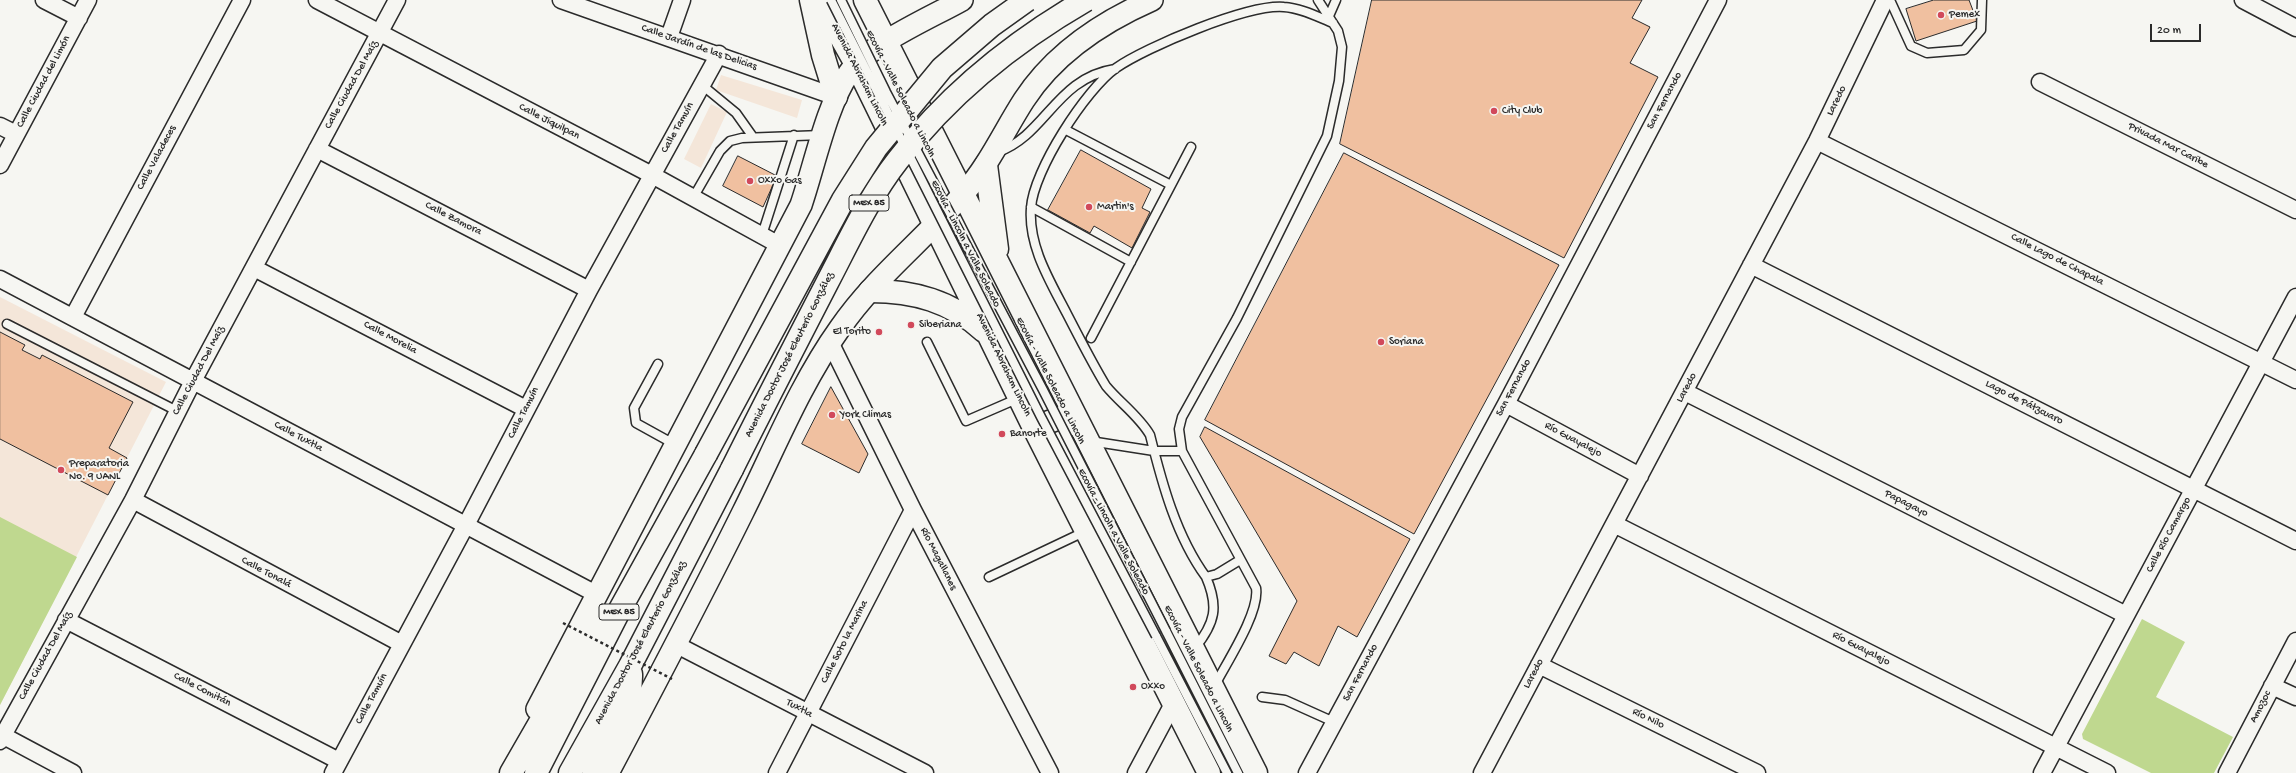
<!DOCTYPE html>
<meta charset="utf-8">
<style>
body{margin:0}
#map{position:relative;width:2296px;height:773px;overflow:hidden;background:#f6f6f2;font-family:"Gochi Hand",sans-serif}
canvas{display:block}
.scale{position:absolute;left:2150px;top:24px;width:51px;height:18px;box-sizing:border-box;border:2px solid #2b2b2b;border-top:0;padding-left:5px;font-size:12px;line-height:14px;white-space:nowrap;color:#2b2b2b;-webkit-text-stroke:3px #f6f6f2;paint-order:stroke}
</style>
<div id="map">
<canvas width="2296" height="773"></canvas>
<div class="scale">20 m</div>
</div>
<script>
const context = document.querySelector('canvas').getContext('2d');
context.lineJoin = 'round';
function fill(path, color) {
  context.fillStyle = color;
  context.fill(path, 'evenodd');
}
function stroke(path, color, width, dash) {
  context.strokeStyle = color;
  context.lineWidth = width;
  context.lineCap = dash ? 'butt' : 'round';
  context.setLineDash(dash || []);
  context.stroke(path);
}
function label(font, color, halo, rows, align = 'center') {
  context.font = font + ' "Gochi Hand",sans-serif';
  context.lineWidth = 4;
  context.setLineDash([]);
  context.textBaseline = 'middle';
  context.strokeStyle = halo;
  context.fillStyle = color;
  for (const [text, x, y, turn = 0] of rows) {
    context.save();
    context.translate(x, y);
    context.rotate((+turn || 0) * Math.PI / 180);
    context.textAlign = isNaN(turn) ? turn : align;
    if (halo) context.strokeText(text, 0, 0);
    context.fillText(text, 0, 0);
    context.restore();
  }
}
fill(new Path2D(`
 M721,75L802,100L797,118L716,90Z
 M711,104L727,112L701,168L684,159Z
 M0,297L166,382L0,705Z`), '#f4e6d9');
fill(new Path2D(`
 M0,517L77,557L0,705Z
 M2142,619L2185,642L2156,697L2233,737L2214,773H2151L2083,739L2082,734Z`), '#bfd88f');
const building = new Path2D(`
 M1372,0H1642L1632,18L1650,27L1630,63L1658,77L1564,258L1340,144Z
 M1934,0H1969L1977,21L1916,41L1906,9Z
 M1081,150L1151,189L1142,208L1150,212L1132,248L1094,226L1090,233L1048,210Z
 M1344,153L1559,265L1414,534L1205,420Z
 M738,156L777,176L763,207L723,186Z
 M0,332L25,345L22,350L40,359L42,355L133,402L109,448L127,458L108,495L0,439Z
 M831,387L868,454L859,473L802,444Z
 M1205,427L1410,539L1357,637L1338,626L1319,666L1294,652L1286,664L1269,656L1297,601L1200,437Z`);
fill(building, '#f0c0a0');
stroke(building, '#2b2b2b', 1);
const service = new Path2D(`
 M1890,0L1911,46L1927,53L1964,50L1981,30L1982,0
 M1329,16L1336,0
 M702,85L736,113L753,137
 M1066,130L1171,185
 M998,152C1046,135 1056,78 1115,69
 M693,198L720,151L730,141L742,138L822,135
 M1031,207L1131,262
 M762,235L794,135
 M7,324L177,411
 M1091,338L1191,147
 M927,342L966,421L1019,398
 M658,364L634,408L636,423L674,444
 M1090,441L1154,451H1182
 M1240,560L1217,574L1206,577C1176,536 1162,483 1150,435C1139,416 1120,403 1106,386C1092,363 1080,339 1067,314C1050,281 1028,246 1031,208C1033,171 1086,89 1116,68C1146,47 1248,4 1284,7C1301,8 1318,17 1333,23
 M989,577L1086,531
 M1166,631L1238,773
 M1156,636L1227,773
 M1195,648C1215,623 1219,607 1206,577
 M1215,685C1227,662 1260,612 1256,588L1182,451L1179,429L1182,417L1237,318L1327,136L1339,81L1342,47L1338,31L1318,0
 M1262,697L1285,700L1334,722`);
const minor = new Path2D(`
 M44,0L79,18
 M317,0L652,175L781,246
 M561,0L836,97
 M2243,0L2296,28
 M669,37L682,0
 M2040,82L2296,210
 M0,126L16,134
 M1817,141L2296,380
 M317,149L589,290
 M0,165L88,0
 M1751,265L2296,541
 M254,268L526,409
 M0,279L596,594
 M73,317L242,0
 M830,342L913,510L1050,773
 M1685,392L2126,615
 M1506,404L1640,476
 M133,500L402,644
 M1614,524L2107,773
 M66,620L339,761
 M675,644L925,773
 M1539,665L1757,773
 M2272,686L2296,697
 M0,734L73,773
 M0,741L133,500L193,381L397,0
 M333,773L466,525L589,290L719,54
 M777,773L913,510
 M1136,773L1174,702
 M1307,773L1506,404L1718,0
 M1482,773L1817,141L1885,0
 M2042,773L2296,297
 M2227,773L2296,641`);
const tertiary = new Path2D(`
 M537,709L801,205C814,167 827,104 849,73C869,44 930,18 962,0
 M608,773C654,686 700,599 743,512C774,450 800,384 840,328C875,277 924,240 964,193C989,165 1004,131 1024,100C1054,54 1102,22 1152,0`);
const secondary = new Path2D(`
 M811,0L823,55L836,97
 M820,0L856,64L1036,432L1209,773
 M865,0L1256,773
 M986,165L997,249
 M870,291C914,291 951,301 984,331
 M1036,432L1046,423L1060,418L1079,426`);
const trunk = new Path2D(`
 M511,773L587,641L594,629L606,619
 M536,773L618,613L706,454
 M570,773L630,666L732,469
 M594,773C610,742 632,709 631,674`);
stroke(service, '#2b2b2b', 11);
stroke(minor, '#2b2b2b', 19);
stroke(tertiary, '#2b2b2b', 24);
stroke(secondary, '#2b2b2b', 25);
stroke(trunk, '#2b2b2b', 25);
stroke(service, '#f6f6f2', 8);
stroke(minor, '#f6f6f2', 16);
stroke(tertiary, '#f6f6f2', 21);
stroke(secondary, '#f6f6f2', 22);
stroke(trunk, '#f6f6f2', 22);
const serviceBridge = new Path2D(`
 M831,0L1041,417L1156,636
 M841,0L886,92L1043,390L1166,631`);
const trunkBridge = new Path2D(`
 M706,454L843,200L876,148L942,68L992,25L1027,0
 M732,469C763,407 795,345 827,283C849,241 869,197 898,160C948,95 1015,41 1086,0`);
stroke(serviceBridge, '#2b2b2b', 11, []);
stroke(trunkBridge, '#2b2b2b', 25, []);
stroke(new Path2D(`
 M563,623L672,679`), '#2b2b2b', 2.5, [3, 3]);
stroke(serviceBridge, '#f6f6f2', 8);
stroke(trunkBridge, '#f6f6f2', 22);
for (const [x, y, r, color] of [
 [1941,15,4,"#d1495b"],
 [1494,111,4,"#d1495b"],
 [750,181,4,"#d1495b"],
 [1089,207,4,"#d1495b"],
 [911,325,4,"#d1495b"],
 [879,332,4,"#d1495b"],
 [1381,342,4,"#d1495b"],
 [832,415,4,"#d1495b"],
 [1002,434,4,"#d1495b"],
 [61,470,4,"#d1495b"],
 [1133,687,4,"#d1495b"]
]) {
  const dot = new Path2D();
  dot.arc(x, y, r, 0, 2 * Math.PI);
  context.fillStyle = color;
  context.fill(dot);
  stroke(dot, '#f6f6f2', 1.5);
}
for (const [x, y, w] of [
 [869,203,40],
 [619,612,40]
]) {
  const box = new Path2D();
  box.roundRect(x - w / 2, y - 8, w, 16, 3);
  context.fillStyle = '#f6f6f2';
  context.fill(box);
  stroke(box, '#2b2b2b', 1);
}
label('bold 10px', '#2b2b2b', null, [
 ["MEX 85",869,203],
 ["MEX 85",619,612]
]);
label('11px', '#2b2b2b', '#f6f6f2', [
 ["Pemex",1949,15],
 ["City Club",1502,111],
 ["Oxxo Gas",758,181],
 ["Martin's",1097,207],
 ["Siberiana",919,325],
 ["El Torito",871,332,"right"],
 ["Soriana",1389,342],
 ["York Climas",840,415],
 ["Banorte",1010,434],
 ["Preparatoria",69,464],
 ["No. 9 UANL",69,477],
 ["Oxxo",1141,687]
], 'left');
label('11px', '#2b2b2b', '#f6f6f2', [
 ["Calle Jardín de las Delicias",699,48,19],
 ["Avenida Abraham Lincoln",859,75,63],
 ["Calle Ciudad del Limón",44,82,-62],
 ["Calle Ciudad Del Maíz",352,85,-61],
 ["Ecovía - Valle Soleado a Lincoln",900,94,63],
 ["San Fernando",1665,101,-62],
 ["Laredo",1837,101,-64],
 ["Calle Jiquilpan",549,122,27],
 ["Calle Tamuín",678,128,-61],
 ["Privada Mar Caribe",2168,146,27],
 ["Calle Valadeces",157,158,-62],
 ["Calle Zamora",453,219,27],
 ["Ecovía - Lincoln a Valle Soleado",965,244,63],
 ["Calle Lago de Chapala",2057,260,27],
 ["Calle Morelia",390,338,28],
 ["Avenida Doctor José Eleuterio González",790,355,-63],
 ["Avenida Abraham Lincoln",1003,365,64],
 ["Calle Ciudad Del Maíz",199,371,-62],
 ["Ecovía - Valle Soleado a Lincoln",1050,381,63],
 ["San Fernando",1514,388,-62],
 ["Laredo",1687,388,-62],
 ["Lago de Pátzcuaro",2024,403,27],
 ["Calle Tamuín",524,413,-63],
 ["Calle Tuxtla",298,437,28],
 ["Río Guayalejo",1573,440,28],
 ["Papagayo",1906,504,27],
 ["Ecovía - Lincoln a Valle Soleado",1113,532,62],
 ["Calle Río Camargo",2169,535,-62],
 ["Río Magallanes",938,559,63],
 ["Calle Tonalá",266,573,28],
 ["Calle Soto la Marina",845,642,-63],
 ["Avenida Doctor José Eleuterio González",641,643,-62],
 ["Río Guayalejo",1861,649,27],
 ["Calle Ciudad Del Maíz",46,656,-61],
 ["Ecovía - Valle Soleado a Lincoln",1198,669,63],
 ["San Fernando",1361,673,-62],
 ["Laredo",1534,674,-62],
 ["Calle Comitán",202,690,27],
 ["Calle Tamuín",372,699,-62],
 ["Amozoc",2261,707,-63],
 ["Tuxtla",799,709,28],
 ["Río Nilo",1648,719,26]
]);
</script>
